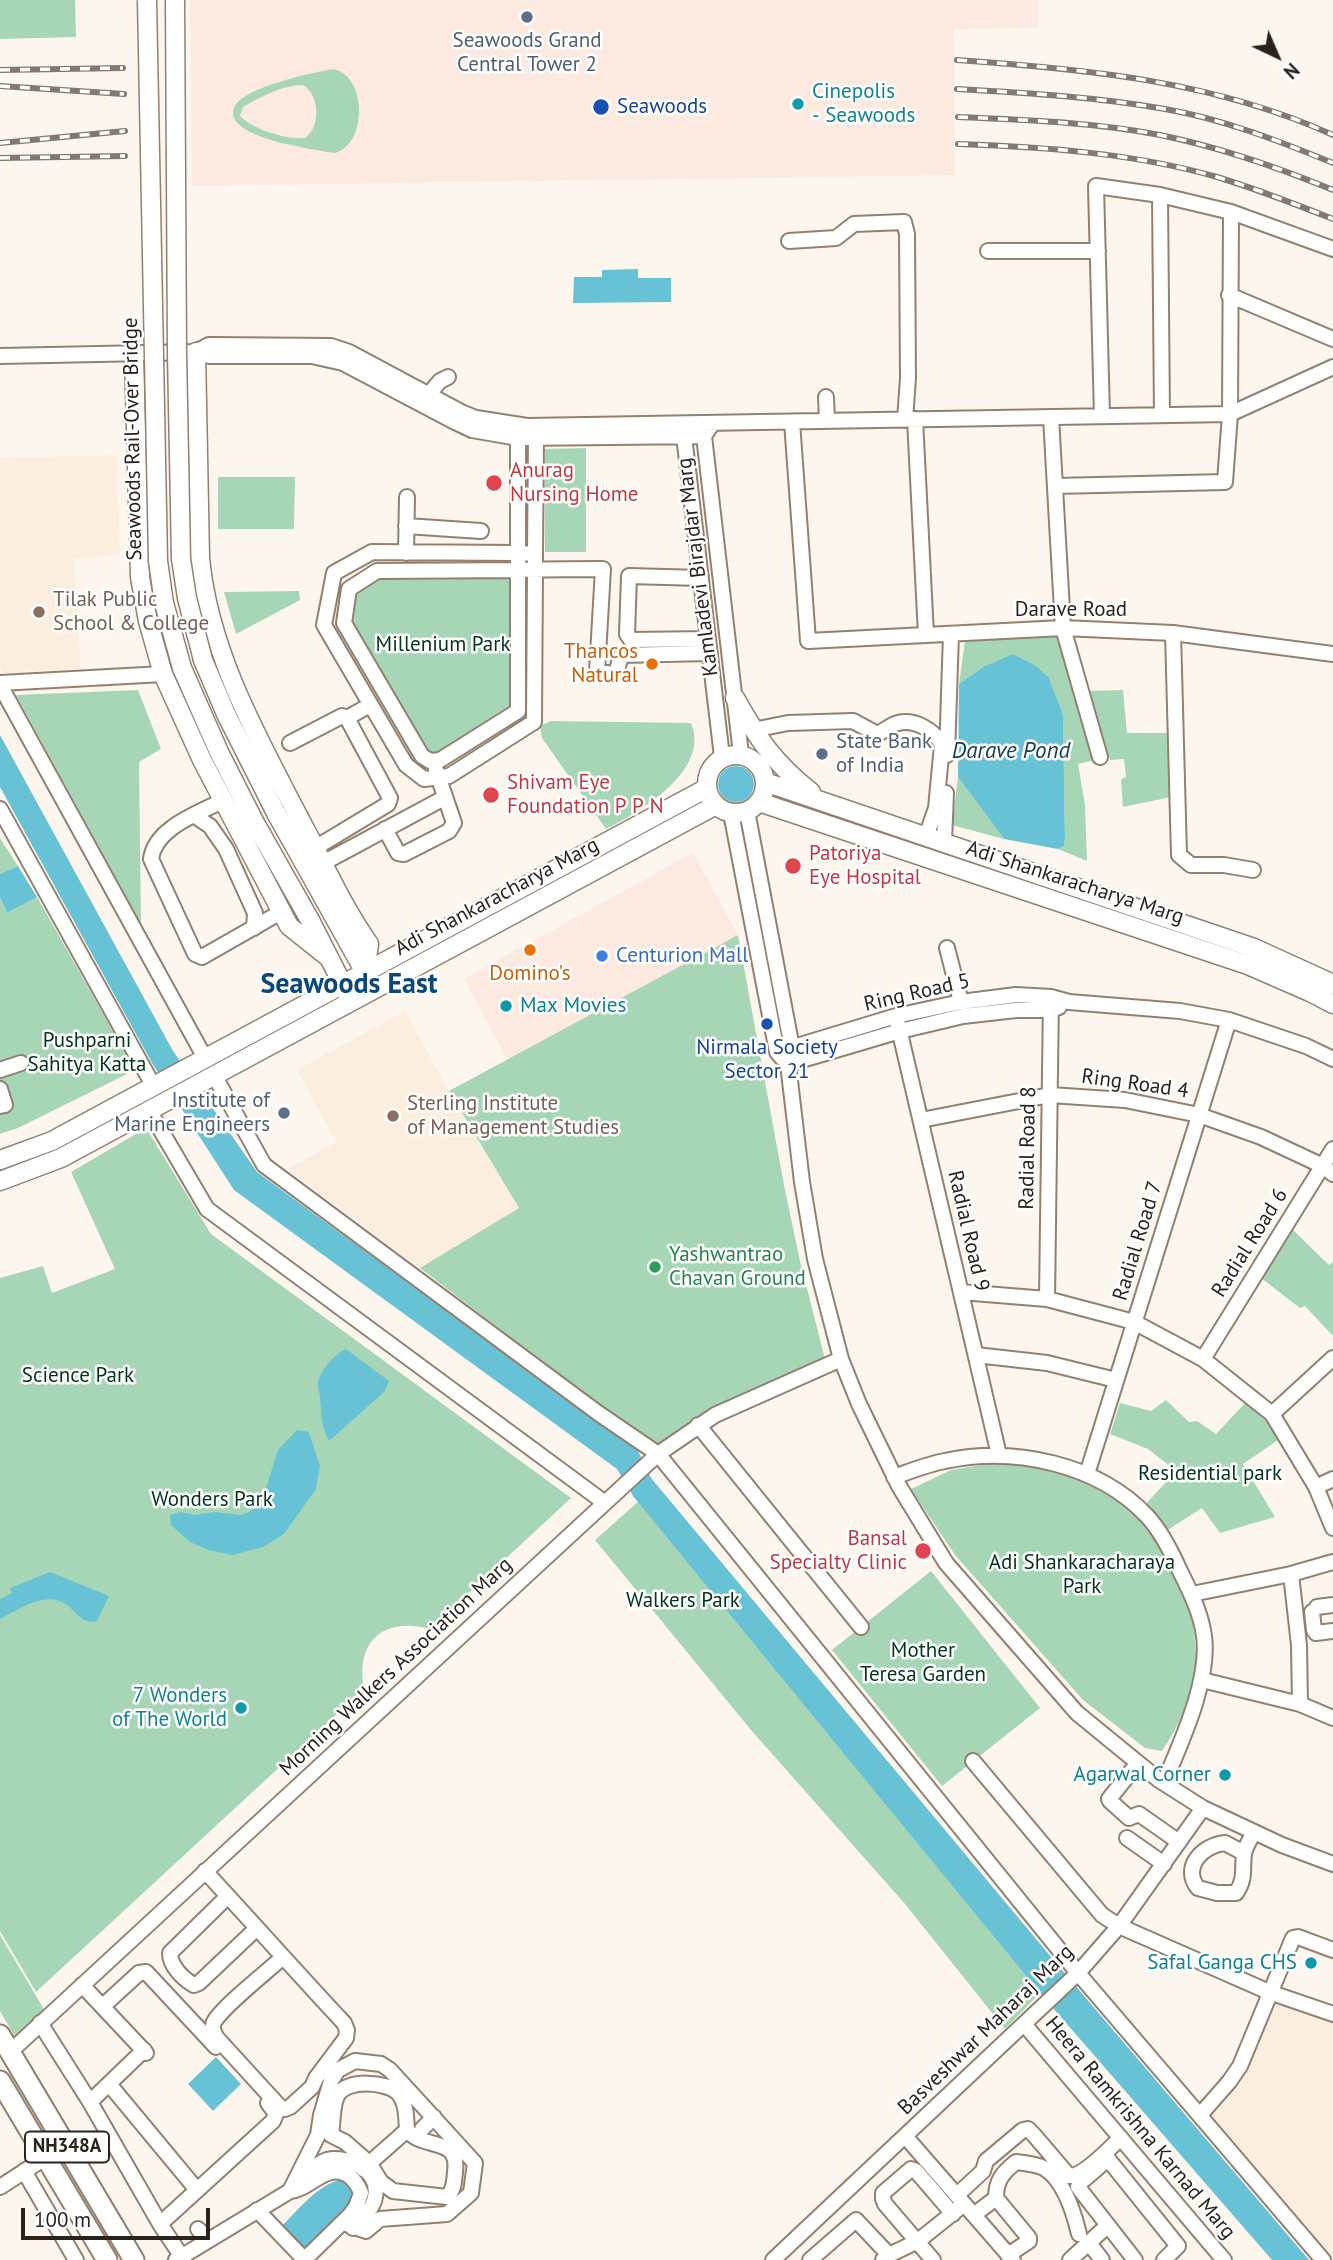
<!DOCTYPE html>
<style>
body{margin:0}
#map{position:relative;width:1333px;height:2260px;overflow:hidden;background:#fdf6ef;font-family:"PT Sans",sans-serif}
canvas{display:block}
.north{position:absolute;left:1242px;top:21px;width:70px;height:70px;-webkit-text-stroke:5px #fff;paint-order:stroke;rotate:136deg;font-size:19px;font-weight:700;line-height:28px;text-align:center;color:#2a231c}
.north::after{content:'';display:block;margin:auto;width:24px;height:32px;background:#2a231c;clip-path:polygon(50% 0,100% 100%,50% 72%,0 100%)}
.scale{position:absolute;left:21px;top:2208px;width:189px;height:32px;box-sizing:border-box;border:4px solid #2a231c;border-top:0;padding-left:9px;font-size:21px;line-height:24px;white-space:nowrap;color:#2a231c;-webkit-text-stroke:5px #fff;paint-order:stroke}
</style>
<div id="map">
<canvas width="1333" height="2260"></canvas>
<div class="north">N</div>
<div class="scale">100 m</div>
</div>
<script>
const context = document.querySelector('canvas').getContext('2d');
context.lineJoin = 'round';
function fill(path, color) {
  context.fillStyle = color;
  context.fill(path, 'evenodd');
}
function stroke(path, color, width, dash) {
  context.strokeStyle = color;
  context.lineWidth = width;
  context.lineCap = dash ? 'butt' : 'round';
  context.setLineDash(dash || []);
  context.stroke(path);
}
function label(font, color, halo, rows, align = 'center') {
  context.font = font + ' "PT Sans",sans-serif';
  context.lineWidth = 5;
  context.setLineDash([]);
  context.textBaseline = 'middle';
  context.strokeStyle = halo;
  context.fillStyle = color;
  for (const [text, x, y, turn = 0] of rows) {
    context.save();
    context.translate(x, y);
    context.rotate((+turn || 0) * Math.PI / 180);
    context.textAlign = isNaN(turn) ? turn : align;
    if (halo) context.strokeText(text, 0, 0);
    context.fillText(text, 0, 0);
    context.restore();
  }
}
fill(new Path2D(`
 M190,0H1038V28L954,29L955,175L192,186Z
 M693,853L738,935L508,1061L464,979Z`), '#fce9e0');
fill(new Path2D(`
 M117,455L120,555L74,559L81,668L4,673L0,666V458Z
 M405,1011L449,1091L519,1208L420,1268L288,1169L336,1142L297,1070Z
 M1272,2002L1333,2022V2260L1211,2118L1238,2087L1250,2067Z`), '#fceedf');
fill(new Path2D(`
 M0,0H75L76,37L0,39Z
 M333,69C367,75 368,144 335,153C318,150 222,138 234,108C242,87 312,73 333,69ZM303,85C320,95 321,127 305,138C286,140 252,129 240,116L243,107C260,97 283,85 303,85Z
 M586,448V552H545V449Z
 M218,477H295L294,529H218Z
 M512,576L513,707L437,754L431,755L426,752L350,622L354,593L380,577Z
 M299,591L300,600L236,634L224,592Z
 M1058,628L1095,760L1078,764L1085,805L1087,861L1058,849L1064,846L1065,839L1063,714L1049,678L983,667L959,684L965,641L1031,630Z
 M138,690L161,749L139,762L141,924L16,695Z
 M1123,690L1127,733H1169L1171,797L1123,807L1121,779L1126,777L1124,759L1110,760L1088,691Z
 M551,721L691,723C711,770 640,812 606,829L542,738L540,726Z
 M958,777L1004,839L952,825Z
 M0,838L18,866L0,874Z
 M0,897L7,913L37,897L135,1070L18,1128L0,1134Z
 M738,935L784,1185L800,1261L825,1359L711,1410L655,1448L420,1268L519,1208L449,1091Z
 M146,1128L211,1234L571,1498L430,1629C383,1616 355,1642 364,1689L36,1992L0,1931V1278L43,1266L52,1293L115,1269L71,1172Z
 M1293,1230L1329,1265L1333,1262V1336L1305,1306L1300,1308L1261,1278Z
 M1166,1400L1189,1422L1197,1421L1216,1434L1245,1403L1265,1420L1278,1440L1243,1464L1275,1517L1220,1533L1202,1508L1166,1531L1144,1506L1176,1471L1148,1449L1110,1434L1120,1403L1151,1411Z
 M1006,1461C1043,1467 1080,1475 1112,1496C1141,1515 1172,1557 1184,1588C1193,1610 1199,1656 1194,1678C1189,1705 1177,1729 1162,1751L1145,1748L1083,1700L955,1555L911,1489L951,1470Z
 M639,1501L1040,1993L1005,2029L905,1904L751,1730L595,1540Z
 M931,1571L1040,1708L942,1786L832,1650Z
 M0,1935L48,2016L17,2040L0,2011Z`), '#a7d6b7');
fill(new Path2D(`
 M638,269V278H671V302L573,303L574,277H602V270Z
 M1013,654L1036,666L1049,678L1063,714L1065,839L1064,846L1058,849L1004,839L958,777L959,684L983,667Z
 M0,735L173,1051L257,1172L638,1451L651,1478L1062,1970L1309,2260H1272L1040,1993L633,1496L617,1469L234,1190L152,1063L0,787Z
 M718 784a18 18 0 1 1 36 0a18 18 0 1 1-36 0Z
 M18,866L37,897L7,913L0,897V874Z
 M346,1349L389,1381L384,1392L329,1441C320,1422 322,1418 320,1398C320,1393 317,1387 318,1382C321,1369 335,1354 346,1349Z
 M297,1430L309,1432L320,1466L316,1489L284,1534L263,1547L233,1555L208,1550L190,1542L171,1525L170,1515L181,1512L194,1515L215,1512L240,1515L249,1512L258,1505L264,1495L278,1450Z
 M50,1572L109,1596L97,1621C78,1626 74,1603 56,1600C37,1596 16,1611 0,1619V1599L12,1593L10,1588Z
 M216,2057L241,2084L213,2111L188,2084Z
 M343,2179L350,2184L353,2191L345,2211L303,2249L282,2226C299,2209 318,2184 343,2179Z`), '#68c2d5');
const minor = new Path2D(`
 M1160,195L1162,415
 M789,241L836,238L854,224L904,222L907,234L908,378L905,420
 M988,251H1098
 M1229,295L1333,339
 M196,352L209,345L331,346L349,352L461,412L476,418L527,426L1230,414L1333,367
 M0,356L196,352L209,356H312L343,363L455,422L472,430L518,438L704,436L713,423
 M429,394L440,381L448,377
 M826,397L827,421
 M1102,416L1096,186L1160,195L1231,212L1333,249
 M1051,417L1063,628L1100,757
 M915,419L926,635
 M792,422L808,641L1063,628L1173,633L1333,654
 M698,430L704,436L741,754
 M688,431L684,436L722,757
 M1055,486L1225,482L1230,414L1231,212
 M406,526L481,531
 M406,553L407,497
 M535,554L518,553L372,552L334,573L324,625L406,765L424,779L449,776L534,722L535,570V554L536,438L527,426L518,438V711L440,760L430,761L422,756L344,623L349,589L377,571L518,570C547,569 575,569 603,569L597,672L616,674L621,655L710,653
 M701,578L629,576L627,634L631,640L708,639
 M1173,633L1179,855L1191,865H1224L1253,870
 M0,683L163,674
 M0,685L205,1058
 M753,730L788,723L853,721L877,734C885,731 890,725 898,723C915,719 934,730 942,745L936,808L926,837
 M290,743L342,716L347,718L370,705
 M947,755L951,634
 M222,801C197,814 155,828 151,859L195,954L202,957L281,912
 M0,809L153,1085
 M747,811L792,1048L788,1064L802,1182L815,1259L841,1359L859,1404L899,1486L946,1563L1077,1713L1159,1780L1203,1808L1282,1845L1333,1864
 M731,813L777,1052L782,1058
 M195,816L210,826L226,849L255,913L254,928
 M385,829L398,853L404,854L449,831L454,823L436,770
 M944,842L946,793
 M315,848L388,804L390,798L347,718
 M323,863L444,798
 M947,948L961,1002
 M896,1016L999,1455
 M777,1052L896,1016L961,1002L1016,995L1051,997L1069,1002L1180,1011L1229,1020L1306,1046L1333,1059
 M788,1064L900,1031L963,1016L1016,1010H1051L1059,1007
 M0,1070L21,1063
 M214,1075L264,1165L598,1413L658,1454L1078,1973L1323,2260
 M0,1089L5,1105L0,1106
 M149,1110L207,1209L605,1503
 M921,1120L1050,1095L1125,1100L1199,1115L1261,1137L1323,1166L1333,1174
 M961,1292L1047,1299L1134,1322L1203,1359L1272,1414L1316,1487L1333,1528
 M1047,1299L1051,997
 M976,1355L1047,1363L1116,1380
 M1203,1359L1333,1149
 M1272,1414L1333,1358
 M698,1425L861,1627
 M1087,1474L1229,1020
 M894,1477C911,1471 928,1464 945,1461C1014,1446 1098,1464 1147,1516C1161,1531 1172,1553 1180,1571C1190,1591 1201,1613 1204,1636C1210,1681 1181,1742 1164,1783
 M1316,1487L1333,1479
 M1291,1574L1299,1645L1300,1704
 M1192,1594L1291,1574L1333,1562
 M1317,1607L1333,1605
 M1312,1612L1314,1630L1316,1633L1333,1631
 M1202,1680L1300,1704L1333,1718
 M973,1761L1102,1915L1119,1926L1269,1992L1333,2014
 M1138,1763L1109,1799L1110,1801L1129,1818L1139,1814L1179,1842
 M1127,1838L1164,1864
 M1244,1853L1225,1843C1203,1845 1181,1867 1198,1888L1217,1893H1236C1246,1879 1242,1868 1244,1854C1245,1847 1251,1838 1254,1832
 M205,1871L257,1928C286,1960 315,1992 344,2023L347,2030L346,2038L316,2078L312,2087L290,2107L285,2109L280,2107L216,2037C214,2032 211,2027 214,2022C223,2006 268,1971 283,1957
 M228,1896L170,1953C170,1966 183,1979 194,1985L199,1983L257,1928
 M82,1985L146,2053
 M103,2006L139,1973L146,1972L216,2047
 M40,2023L90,2102L160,2224L184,2260
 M1024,2024L1224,2260
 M10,2052L658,1454L715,1415L841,1359
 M109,2084L197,2190
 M90,2102L144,2050
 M1200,2115L1229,2082L1240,2066L1293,1938L1298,1937L1333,1950
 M422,2129L434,2117
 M905,2136L1013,2260
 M363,2169L407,2130C423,2151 460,2135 455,2172C454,2182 454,2190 447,2197L393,2191L381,2182L369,2163L345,2142L331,2135C333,2123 332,2106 337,2096C346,2078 388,2082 398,2093C407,2103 406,2118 407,2130
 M24,2171L76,2260
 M296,2182C307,2175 315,2164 327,2160C348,2155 381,2171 375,2197C373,2209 362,2219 353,2228
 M0,2187L65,2145
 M290,2191C311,2189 326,2162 348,2175C355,2180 358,2185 361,2193L356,2207L350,2215L304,2260
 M957,2195L983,2171L986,2161L1023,2130L1028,2129L1034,2135L1069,2176C1084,2177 1109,2148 1121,2138
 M996,2198L1029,2238V2241L1008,2255
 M257,2210L304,2259
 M975,2214L996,2198C996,2181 1002,2173 1016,2162C1025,2163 1036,2164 1044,2168C1064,2180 1074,2213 1079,2234
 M160,2224L273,2121L276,2114L268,2103
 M198,2229L208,2240
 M1089,2243L1102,2260
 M889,2255L918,2241L958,2209
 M176,2260L290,2191L318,2135L321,2115L331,2081L338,2070L355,2061L381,2064L390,2070L475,2163L471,2193L447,2214L380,2219L366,2231L343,2223
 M773,2260L1078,1973L1119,1926L1203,1808
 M810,2260L856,2220L889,2255L883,2260
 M933,2260L885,2204L883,2199V2193L911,2169L916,2171L953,2214
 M1070,2260L1107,2226
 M1135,2260L1078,2187L1080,2183L1108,2159L1178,2246L1164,2260`);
const major = new Path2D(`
 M196,352L200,558C209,654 260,742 304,827C325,866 343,907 369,944L365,972
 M134,354L140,577L148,621L163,674L202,760L289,926L328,957
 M203,660L226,714L276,813L366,974
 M182,668L219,752L255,823L311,922L348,995
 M735,698C758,739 774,763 811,792
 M707 784a29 29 0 1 1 58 0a29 29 0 1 1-58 0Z
 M765,782L1254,948L1333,984
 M759,802L1248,965L1310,992L1333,1004
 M0,1160L52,1141L707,788
 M0,1181L61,1158L716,805`);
const highway = new Path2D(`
 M0,2035L134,2260
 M0,2081L107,2260`);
stroke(minor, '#928171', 18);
stroke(major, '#928171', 21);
stroke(highway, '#928171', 23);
stroke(minor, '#fff', 14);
stroke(major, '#fff', 18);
stroke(highway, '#fff', 19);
const rail = new Path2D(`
 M957,60C1086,69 1214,81 1333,135
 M0,70L123,68
 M0,86L124,94
 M957,89C1027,93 1097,97 1165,109C1223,119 1279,141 1333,163
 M958,117C1025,120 1094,122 1160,135C1219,147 1277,167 1333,190
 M0,143L125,131
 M958,144C1045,147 1133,153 1217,177C1257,189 1295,204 1333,219
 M0,158L125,156`);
stroke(rail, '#817a73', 6);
stroke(rail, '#fff', 3.5, [10]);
const majorBridge = new Path2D(`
 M147,0L158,561L164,603L182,668
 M175,0L177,353L181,559L187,598L203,660`);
stroke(majorBridge, '#928171', 21, []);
stroke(majorBridge, '#fff', 18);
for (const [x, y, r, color] of [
 [527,17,7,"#5c6f8a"],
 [798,104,7,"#0f9aa8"],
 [601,107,9,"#1a4fb4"],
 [494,483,9,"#e0444e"],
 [39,612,7,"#8d6e63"],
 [652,664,7,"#e8710a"],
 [822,754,7,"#5c6f8a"],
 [491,795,9,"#e0444e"],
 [793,866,9,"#e0444e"],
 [530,950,7,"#e8710a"],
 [602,956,7,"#3f7fe0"],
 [506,1006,7,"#0f9aa8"],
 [767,1024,7,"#1a4fb4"],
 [284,1113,7,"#5c6f8a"],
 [393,1116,7,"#8d6e63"],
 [655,1267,7,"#2e9e5b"],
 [923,1551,9,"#e0444e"],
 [241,1708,7,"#0f9aa8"],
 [1225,1775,7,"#0f9aa8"],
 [1311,1963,7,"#0f9aa8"]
]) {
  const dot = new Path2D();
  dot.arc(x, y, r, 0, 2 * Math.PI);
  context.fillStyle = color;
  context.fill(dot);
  stroke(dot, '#fff', 2.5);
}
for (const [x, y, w] of [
 [67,2147,84]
]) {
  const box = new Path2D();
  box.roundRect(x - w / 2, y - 15.5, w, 31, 5);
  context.fillStyle = '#fff';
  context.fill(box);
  stroke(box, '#2a231c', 2);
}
label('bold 19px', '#2a231c', null, [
 ["NH348A",67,2147]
]);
label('21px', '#4e5e75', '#fff', [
 ["Seawoods Grand",527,41],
 ["Central Tower 2",527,65],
 ["State Bank",836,742,"left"],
 ["of India",836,766,"left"],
 ["Institute of",270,1101,"right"],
 ["Marine Engineers",270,1125,"right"]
]);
label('21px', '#0d838f', '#fff', [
 ["Cinepolis",812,92,"left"],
 ["- Seawoods",812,116,"left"],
 ["Max Movies",520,1006,"left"],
 ["7 Wonders",227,1696],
 ["of The World",227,1720],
 ["Agarwal Corner",1211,1775],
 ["Safal Ganga CHS",1297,1963]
], 'right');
label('21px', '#164399', '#fff', [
 ["Seawoods",617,107],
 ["Nirmala Society",767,1048,"center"],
 ["Sector 21",767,1072,"center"]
], 'left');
label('21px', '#2a231c', '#fff', [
 ["Seawoods Rail-Over Bridge",133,439,-91],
 ["Kamladevi Birajdar Marg",698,567,-97],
 ["Darave Road",1071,610],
 ["Adi Shankaracharya Marg",1075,883,18],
 ["Adi Shankaracharya Marg",497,897,-28],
 ["Ring Road 5",917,993,-13],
 ["Ring Road 4",1135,1084,8],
 ["Radial Road 8",1028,1148,-89],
 ["Radial Road 9",968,1231,77],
 ["Radial Road 7",1138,1241,-73],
 ["Radial Road 6",1250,1243,-58],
 ["Morning Walkers Association Marg",396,1667,-43],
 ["Basveshwar Maharaj Marg",986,2030,-44],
 ["Heera Ramkrishna Karnad Marg",1140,2128,50]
]);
label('21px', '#be3a42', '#fff', [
 ["Anurag",510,471],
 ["Nursing Home",510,495],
 ["Shivam Eye",507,783],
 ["Foundation P P N",507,807],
 ["Patoriya",809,854],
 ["Eye Hospital",809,878],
 ["Bansal",907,1539,"right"],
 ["Specialty Clinic",907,1563,"right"]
], 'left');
label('21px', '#785e54', '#fff', [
 ["Tilak Public",53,600],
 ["School & College",53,624],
 ["Sterling Institute",407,1104],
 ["of Management Studies",407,1128]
], 'left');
label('21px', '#00351a', '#fff', [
 ["Millenium Park",443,645],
 ["Pushparni",87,1041],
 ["Sahitya Katta",87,1065],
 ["Science Park",78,1376],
 ["Residential park",1210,1474],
 ["Wonders Park",212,1500],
 ["Adi Shankaracharaya",1082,1563],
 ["Park",1082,1587],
 ["Walkers Park",683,1601],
 ["Mother",923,1651],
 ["Teresa Garden",923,1675]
]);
label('21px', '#c56008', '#fff', [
 ["Thancos",638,652],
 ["Natural",638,676],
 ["Domino's",530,974,"center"]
], 'right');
label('21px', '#366cbe', '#fff', [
 ["Centurion Mall",616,956]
], 'left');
label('21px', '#27864d', '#fff', [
 ["Yashwantrao",669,1255],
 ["Chavan Ground",669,1279]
], 'left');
label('italic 23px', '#18424b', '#fff', [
 ["Darave Pond",1011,751]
]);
label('bold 28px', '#094878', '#fff', [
 ["Seawoods East",349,985]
]);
</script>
